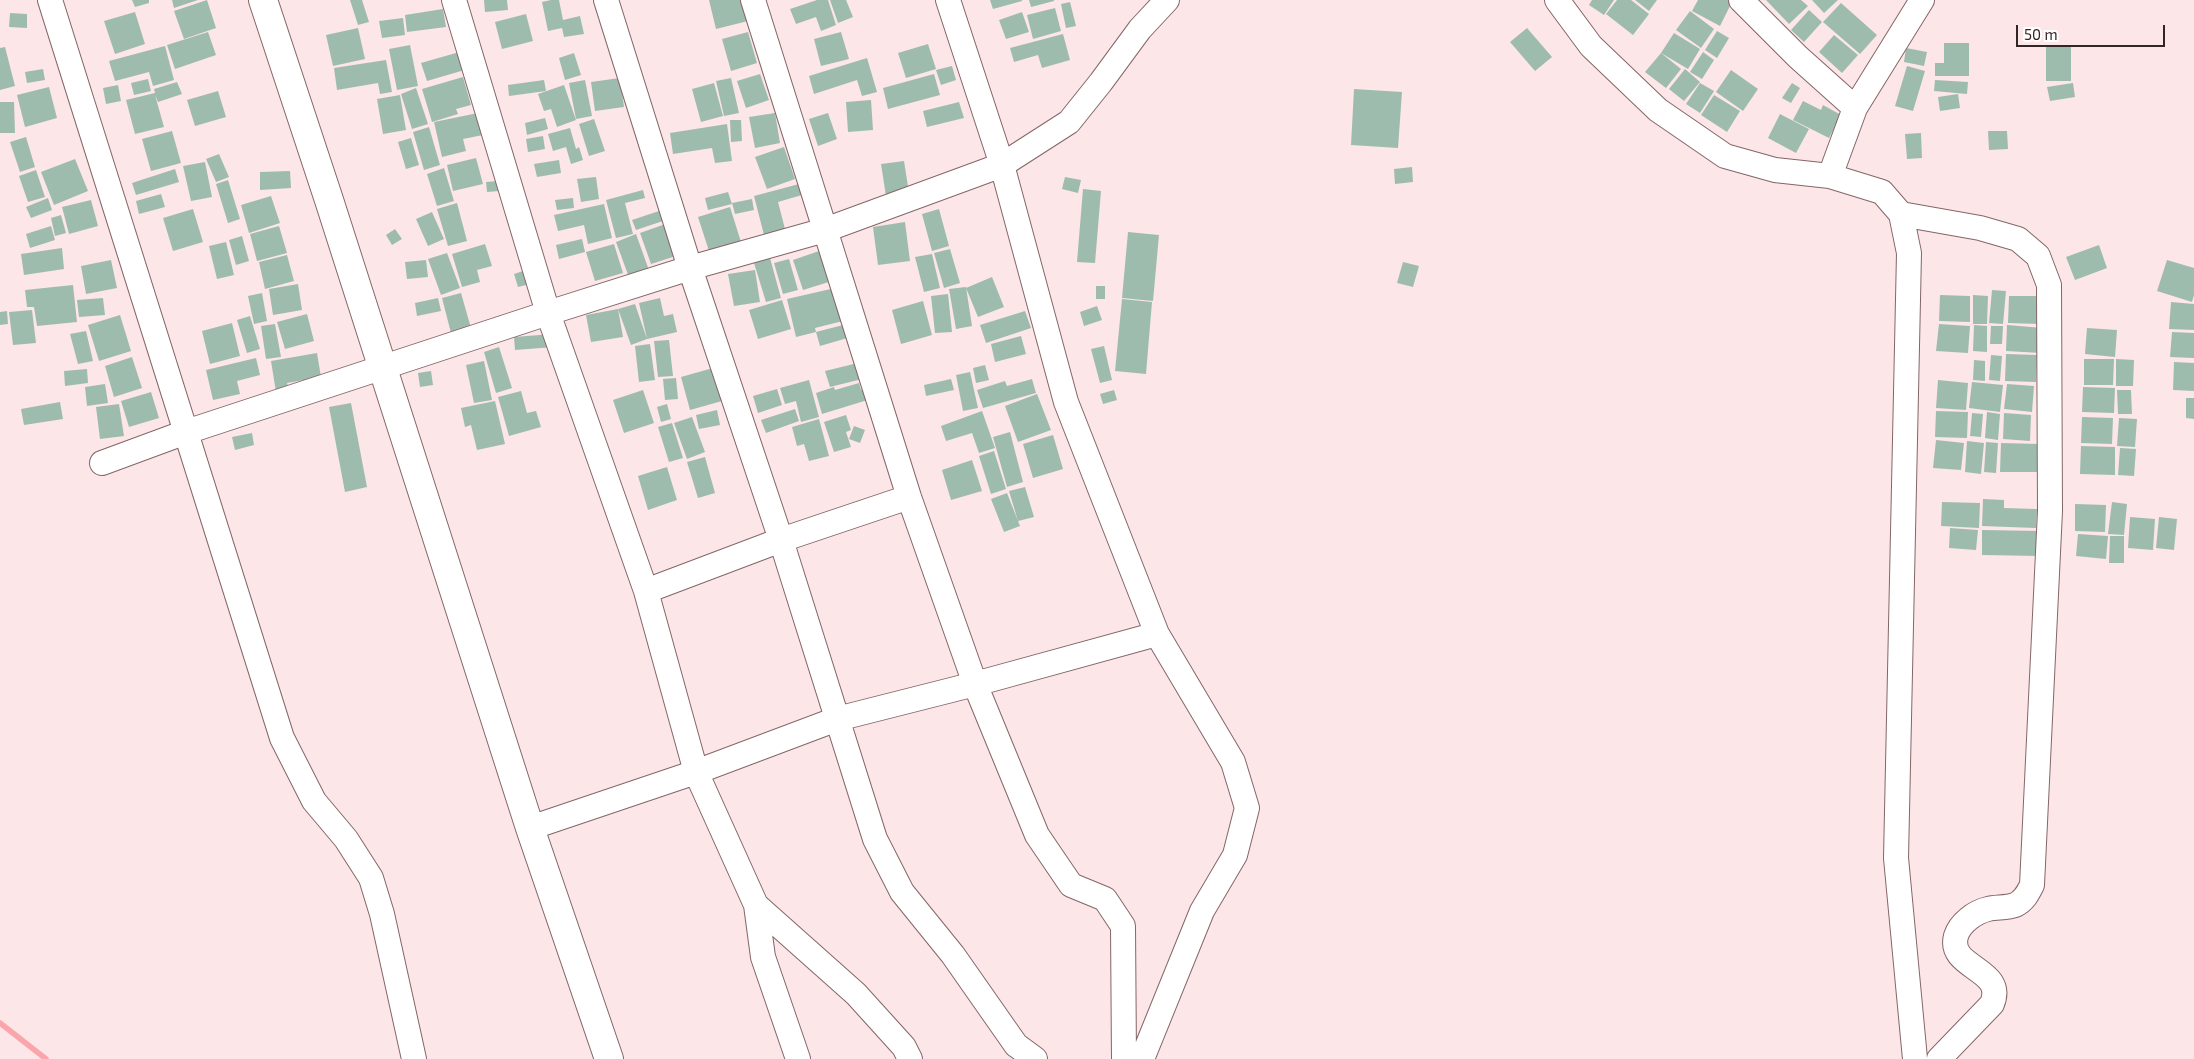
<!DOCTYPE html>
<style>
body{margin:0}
#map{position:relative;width:2194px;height:1059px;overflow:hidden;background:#fce6e7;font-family:"Exo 2",sans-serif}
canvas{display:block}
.scale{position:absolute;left:2016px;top:25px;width:149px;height:22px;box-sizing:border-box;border:2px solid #322526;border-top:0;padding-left:6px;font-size:15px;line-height:18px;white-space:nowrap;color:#322526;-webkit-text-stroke:4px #fff;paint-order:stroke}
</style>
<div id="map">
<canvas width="2194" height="1059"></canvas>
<div class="scale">50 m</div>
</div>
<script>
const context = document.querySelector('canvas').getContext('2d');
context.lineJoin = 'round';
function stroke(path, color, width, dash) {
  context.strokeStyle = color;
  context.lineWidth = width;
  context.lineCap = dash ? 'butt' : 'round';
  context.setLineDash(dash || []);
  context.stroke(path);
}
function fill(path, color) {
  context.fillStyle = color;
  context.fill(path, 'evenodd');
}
stroke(new Path2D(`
 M0,1023L46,1059`), '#faa5ab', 5.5);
fill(new Path2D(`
 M132,0H149V3L135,7Z
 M172,0H198L174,8Z
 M207,0L216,28L184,39L174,11Z
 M350,0H362L369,22L358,25Z
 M484,0H507L508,10L485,12Z
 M551,0H559L563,20L580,16L584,34L564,37L562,28L548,31L542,2Z
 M709,0H743L748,21L716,29Z
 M817,0H828L836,25L821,31L816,17L796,24L790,9Z
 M830,0H846L853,17L838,23Z
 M990,0H1022V1L993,9Z
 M1029,0H1054V1L1031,7Z
 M1592,0H1614L1604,15L1589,5Z
 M1617,0H1631L1649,14L1633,35L1606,14Z
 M1635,0H1657L1649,11Z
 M1698,0H1729L1732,2L1720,26L1692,11Z
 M1766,0H1801L1808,6L1789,24Z
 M1812,0H1838L1824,13Z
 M1070,2L1076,26L1066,28L1061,4Z
 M1841,3L1877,35L1860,54L1823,22Z
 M1055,8L1061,31L1033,39L1027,15Z
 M443,9L446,27L407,32L405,15Z
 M1809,10L1822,22L1804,42L1791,30Z
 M1690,11L1714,29L1701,48L1676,30Z
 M135,12L145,44L115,54L104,21Z
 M1022,12L1029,32L1006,39L999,20Z
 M10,13L27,14V28L9,27Z
 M526,14L533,41L502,49L495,22Z
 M403,18L405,35L382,38L379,21Z
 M358,28L365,59L333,66L326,35Z
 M1527,28L1552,57L1535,71L1510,42Z
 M1717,31L1729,38L1717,58L1705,50Z
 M208,32L216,55L175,69L167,45Z
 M748,32L757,63L731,71L722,39Z
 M841,32L849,59L821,66L814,39Z
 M1674,33L1700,49L1688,69L1661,53Z
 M1063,34L1070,60L1042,68L1038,55L1014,62L1010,48Z
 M1834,35L1858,55L1842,73L1819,52Z
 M1944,43H1969V76H1935V63H1944Z
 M928,44L936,69L906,78L898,53Z
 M410,45L418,86L397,90L389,49Z
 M2046,45H2071V81H2046Z
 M165,46L174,80L153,86L149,72L115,81L109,61Z
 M5,47L15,86L0,90V48Z
 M1906,48L1927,52L1924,66L1904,62Z
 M463,51L468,69L427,81L421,63Z
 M1703,52L1714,60L1702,79L1690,72Z
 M574,53L581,75L565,80L559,58Z
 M1661,53L1681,69L1666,88L1645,72Z
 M867,58L877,92L862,96L857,80L814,94L809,76Z
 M386,60L392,92L380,94L378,83L337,90L334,68Z
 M952,66L956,80L941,85L936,70Z
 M1907,66L1925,71L1913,111L1895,106Z
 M43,69L45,80L27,83L25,72Z
 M1685,69L1700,82L1684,101L1669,89Z
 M1731,70L1758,89L1743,111L1716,92Z
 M760,74L769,100L746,108L737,81Z
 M934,74L940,95L888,109L883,88Z
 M463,77L471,105L456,109L458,114L432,122L422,89Z
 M620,78L624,107L595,111L591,82Z
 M731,78L739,113L724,116L716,81Z
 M148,79L151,91L134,95L131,83Z
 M544,80L546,91L509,96L508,85Z
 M585,80L592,116L576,119L569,83Z
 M1935,80L1968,82L1967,94L1934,91Z
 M177,82L182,94L158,102L155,95L164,127L135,134L126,100L155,93L154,89Z
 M714,83L723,116L701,122L692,89Z
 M1700,83L1714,91L1700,113L1686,104Z
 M1792,83L1800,88L1791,103L1782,98Z
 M2073,83L2075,97L2050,101L2047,87Z
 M118,85L121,101L106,104L103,88Z
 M564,85L576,120L557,127L551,109L544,111L538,94Z
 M49,87L57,118L25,127L17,95Z
 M416,88L428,124L412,129L401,94Z
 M1354,89L1402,92L1398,148L1351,145Z
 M218,91L226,117L195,126L187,100Z
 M1958,94L1960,108L1940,111L1938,97Z
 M400,95L406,130L383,134L377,99Z
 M1714,95L1740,111L1727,132L1701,115Z
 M871,100L873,130L848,132L846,102Z
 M1803,101L1821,110L1823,105L1841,115L1829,138L1793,120Z
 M0,102H14L15,133H0Z
 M959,102L964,118L927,127L923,111Z
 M478,113L483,135L463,139L466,151L442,157L434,122Z
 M775,113L780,143L755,148L749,117Z
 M828,113L837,139L818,146L809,119Z
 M1780,114L1809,129L1796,153L1768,138Z
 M545,118L548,129L527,135L525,123Z
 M594,119L605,151L589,156L579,124Z
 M730,120H741L742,141L731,142Z
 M727,124L732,161L715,163L712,148L673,154L670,133Z
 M429,127L440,165L424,170L413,132Z
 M570,128L576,149L579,147L583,160L571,164L566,147L553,151L548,134Z
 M172,131L181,163L151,171L142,139Z
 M1988,131H2007L2008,149L1989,150Z
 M1921,133L1922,158L1907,159L1905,134Z
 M543,136L545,149L528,152L526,139Z
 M26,137L35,167L20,172L10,142Z
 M411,138L419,165L406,169L398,142Z
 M784,147L795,179L767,189L755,157Z
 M219,154L229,177L216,182L206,159Z
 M476,158L483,184L453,191L447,165Z
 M75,159L88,191L54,205L41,172Z
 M559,160L561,173L537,177L534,164Z
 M904,161L909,193L886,196L881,164Z
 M205,162L212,197L191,201L183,166Z
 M1412,167L1413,182L1395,184L1394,169Z
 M444,168L454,201L437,206L427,174Z
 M175,169L179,182L136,195L132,183Z
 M36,170L45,197L28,202L19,176Z
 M290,171L291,188L260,190V172Z
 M596,177L599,199L581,202L577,179Z
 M1065,177L1081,180L1078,193L1062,189Z
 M228,180L240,219L228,223L216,184Z
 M498,181L499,191L487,192L486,182Z
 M799,184L802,195L778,202L785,229L764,235L754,196Z
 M1083,189L1101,191L1095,263L1077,262Z
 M643,190L645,198L625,203L633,234L616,238L606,200Z
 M728,192L732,204L708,210L705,198Z
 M161,194L165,207L139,214L136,201Z
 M271,196L280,223L249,233L241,205Z
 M48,198L52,210L31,218L26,207Z
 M573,198L574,208L557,210L555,200Z
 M752,199L754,210L735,214L732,203Z
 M91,200L98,226L69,234L62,207Z
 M457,203L467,241L448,246L437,209Z
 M604,204L612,238L588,244L584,225L558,231L554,215Z
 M730,207L741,242L709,251L698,217Z
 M193,209L203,242L173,251L163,218Z
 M665,209L669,219L636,230L632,220Z
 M939,209L949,246L932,251L922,214Z
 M432,212L444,239L428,246L416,219Z
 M61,215L66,233L55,236L51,218Z
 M671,222L682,254L651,264L640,233Z
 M905,222L910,261L878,265L873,227Z
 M51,226L55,240L30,248L26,234Z
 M279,226L287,253L257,261L250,234Z
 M395,229L402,239L392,245L386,235Z
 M1128,232L1159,235L1153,301L1122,298Z
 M636,234L650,273L630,280L616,242Z
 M242,236L249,261L236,265L229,240Z
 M582,239L585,252L559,259L556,245Z
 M226,242L234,275L217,279L209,246Z
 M485,244L492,266L477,270L480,282L462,287L452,254Z
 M614,244L623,273L595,281L586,252Z
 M2099,245L2107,268L2075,280L2066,257Z
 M62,248L64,269L24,275L21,254Z
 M950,249L960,283L944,288L934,253Z
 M822,250L832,281L803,290L793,260Z
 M447,253L460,288L441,295L428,259Z
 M932,254L940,288L924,292L915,257Z
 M287,255L294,281L265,289L259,262Z
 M770,258L781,298L766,302L754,263Z
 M789,259L798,290L783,294L774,263Z
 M111,260L117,288L86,294L81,266Z
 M426,260L428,277L407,279L405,262Z
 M2167,260L2194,268V295L2192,302L2157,291Z
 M1403,262L1419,266L1413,287L1397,283Z
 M526,270L530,284L518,287L514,274Z
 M755,270L760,302L734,306L728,274Z
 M992,277L1004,307L978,317L966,288Z
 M298,284L302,310L273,315L269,289Z
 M73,285L77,322L37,326L34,307H27L25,290Z
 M1096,286H1105V299H1096Z
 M966,287L972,326L956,329L949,289Z
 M835,288L843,321L815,328L816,332L796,337L787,299Z
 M1992,290L2006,291L2003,324L1989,323Z
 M262,293L267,321L254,324L248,296Z
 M461,293L471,328L451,333L442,298Z
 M948,294L952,332L935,333L931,296Z
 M1940,295L1970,296V322L1939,321Z
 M1973,295L1988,296L1987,324H1973Z
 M2009,296H2039L2038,324L2008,323Z
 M103,298L105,315L79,317L77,300Z
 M438,298L441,311L417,316L415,303Z
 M660,298L664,316L673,314L677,332L647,339L639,303Z
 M1122,299L1152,302L1146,374L1115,371Z
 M782,300L791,329L758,339L749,310Z
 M923,301L932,335L901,344L892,310Z
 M2171,302L2194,304V330L2169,329Z
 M635,304L647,339L631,345L618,309Z
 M1097,306L1102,320L1084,326L1080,312Z
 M618,309L623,337L591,342L586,315Z
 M32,310L36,343L13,345L9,312Z
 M7,311L8,324L0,325V312Z
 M1025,311L1031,328L986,343L980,325Z
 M307,314L314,341L285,349L277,322Z
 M120,315L131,351L99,361L88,325Z
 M250,316L260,349L247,353L237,320Z
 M232,323L240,356L210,364L202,331Z
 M275,324L281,357L266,359L261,326Z
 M847,324L851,337L820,346L816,332Z
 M1939,324L1970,326L1968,353L1936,351Z
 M1974,325L1987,326V352L1973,351Z
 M2007,325L2043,328L2041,353L2006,351Z
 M1991,326H2003L2002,344H1990Z
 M2087,328L2117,330L2115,357L2085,354Z
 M86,331L93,361L78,364L70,334Z
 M2172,332L2194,333V358L2170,357Z
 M553,334L554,347L515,350L514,337Z
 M1021,336L1026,354L995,362L991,344Z
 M669,340L673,376L658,377L654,341Z
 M650,344L655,380L639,382L635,346Z
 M1104,346L1112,380L1100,383L1091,349Z
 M499,347L512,388L496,393L484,352Z
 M317,353L321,377L287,383L289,390L276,392L271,361Z
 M2006,354L2037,355L2036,382L2005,381Z
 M1991,355L2002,356L2000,381L1989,380Z
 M132,357L142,388L114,397L105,366Z
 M256,358L260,375L237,381L240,394L213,400L206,370Z
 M2084,359H2114L2113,385H2084Z
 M2116,359L2134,360L2133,386H2116Z
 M1974,360L1985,361V381L1973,380Z
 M484,361L492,400L474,403L466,365Z
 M866,361L870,377L830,387L825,371Z
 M2174,362L2194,363V391L2173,390Z
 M985,365L989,380L976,383L973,368Z
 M713,368L722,401L690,410L681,377Z
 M87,369L88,383L65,386L64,371Z
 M431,371L433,385L420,387L418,373Z
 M970,372L978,408L963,411L956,375Z
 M676,378L678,399L665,400L663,379Z
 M951,379L954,390L926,396L924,385Z
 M1032,379L1036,393L983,408L977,390L1005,381L1007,386Z
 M809,380L819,417L801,422L796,401L785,404L780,388Z
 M1938,380L1968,383L1966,410L1936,408Z
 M1972,382L2003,385L2000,412L1969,408Z
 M859,383L861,390L871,387L874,398L822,414L816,393L834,387L835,390Z
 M105,384L108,403L87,406L85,387Z
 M2007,384L2034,386L2032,412L2004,409Z
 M2083,387L2115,388L2114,413L2082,412Z
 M777,389L782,405L758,413L753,396Z
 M643,390L654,423L624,433L613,400Z
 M1114,390L1117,400L1103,404L1100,394Z
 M2117,390H2131L2132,414H2118Z
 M521,391L527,413L536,411L541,427L509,436L498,397Z
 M151,392L159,418L129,427L121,401Z
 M1037,394L1051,430L1018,442L1005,406Z
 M2186,398H2194V419L2186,418Z
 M495,401L505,444L477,450L471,425L465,427L461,408Z
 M60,402L63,419L24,425L21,409Z
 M351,403L367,487L345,492L329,407Z
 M119,404L124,436L100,439L96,407Z
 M667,404L671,419L661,422L657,407Z
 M795,409L799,421L766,433L761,420Z
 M717,410L720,425L699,429L696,415Z
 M982,411L995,448L979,453L972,433L946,441L941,426Z
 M1936,411L1968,412L1967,438L1935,437Z
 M1987,412L2000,414L1998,440L1985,438Z
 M1972,413L1983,414L1981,437L1970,436Z
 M2004,413L2031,415L2030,441L2003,439Z
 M846,415L851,430L846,432L851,447L834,452L824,422Z
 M692,417L705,452L687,459L674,423Z
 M2082,417L2113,418L2112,444L2081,443Z
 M2119,418L2137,419L2135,447L2117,446Z
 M819,419L829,456L809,461L804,444L797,446L792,427Z
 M672,423L683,458L669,462L658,427Z
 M854,426L865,430L860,443L849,439Z
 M1010,432L1023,482L1007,487L993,437Z
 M252,433L254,445L235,450L232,437Z
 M1053,435L1063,469L1033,478L1023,444Z
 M1936,440L1964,443L1961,470L1933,468Z
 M1967,441L1984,443L1981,474L1965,472Z
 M1986,442L1998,443L1996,473L1984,472Z
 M2001,443L2039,444L2038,472H2000Z
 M2081,446L2115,447V475L2080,474Z
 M2120,448L2136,449L2134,476L2118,475Z
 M994,451L1006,489L991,494L979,456Z
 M705,457L715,493L698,498L687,462Z
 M972,460L982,491L951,500L942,470Z
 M667,467L677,500L648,510L638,476Z
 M1025,487L1034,517L1018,521L1009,491Z
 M1007,493L1020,526L1004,532L991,499Z
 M1983,499L2004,500V508L2037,509L2036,528L1982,526Z
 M1942,502L1980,503L1979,528L1941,526Z
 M2112,502L2127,504L2124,535L2108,534Z
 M2075,504L2106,505L2105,532L2075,531Z
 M2130,517L2155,519L2153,550L2128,548Z
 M2159,517L2177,519L2174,550L2156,548Z
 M1950,528L1978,530L1976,550L1949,548Z
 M1982,530L2040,531V556L1982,555Z
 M2078,534L2108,536L2106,559L2076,556Z
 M2110,536H2124V563H2109Z`), '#9ebcad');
const minor = new Path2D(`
 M50,0L282,738L314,801L346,839L371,878L382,914L414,1059
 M454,0L548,313L646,591L696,772L756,905L763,957L798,1059
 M606,0L690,268L781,540L875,839L902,892L953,955L1016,1045L1035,1059
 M753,0L909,497L975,684L1037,835L1071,885L1105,899L1123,926L1124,1059
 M948,0L1002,165L1066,402L1157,634L1233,762L1247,808L1235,855L1202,911L1142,1059
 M1557,0L1591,46L1658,110L1725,156L1775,170L1830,176L1882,192L1901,214L1909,253L1896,858L1915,1059
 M1741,0L1798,57L1855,108
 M1830,176L1855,108L1922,0
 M1901,214L1980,228L2018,239L2038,256L2049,285L2050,511L2032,885C2028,893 2024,901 2015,905C2007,908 1996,907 1988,909C1975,912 1960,923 1956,936C1947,969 2007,968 1992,1004L1939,1059
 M102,463L186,432L548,313L690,268L825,230L1002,165L1069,122L1101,82L1140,29L1167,0
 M646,591L781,540L909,497
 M530,828L696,772L837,719L975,684L1157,634
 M756,905L856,994L904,1047L910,1059`);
const tertiary = new Path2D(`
 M263,0L329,200L530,828L609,1059`);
stroke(minor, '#846668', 26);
stroke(tertiary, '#846668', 30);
stroke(minor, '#fff', 24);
stroke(tertiary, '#fff', 28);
</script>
